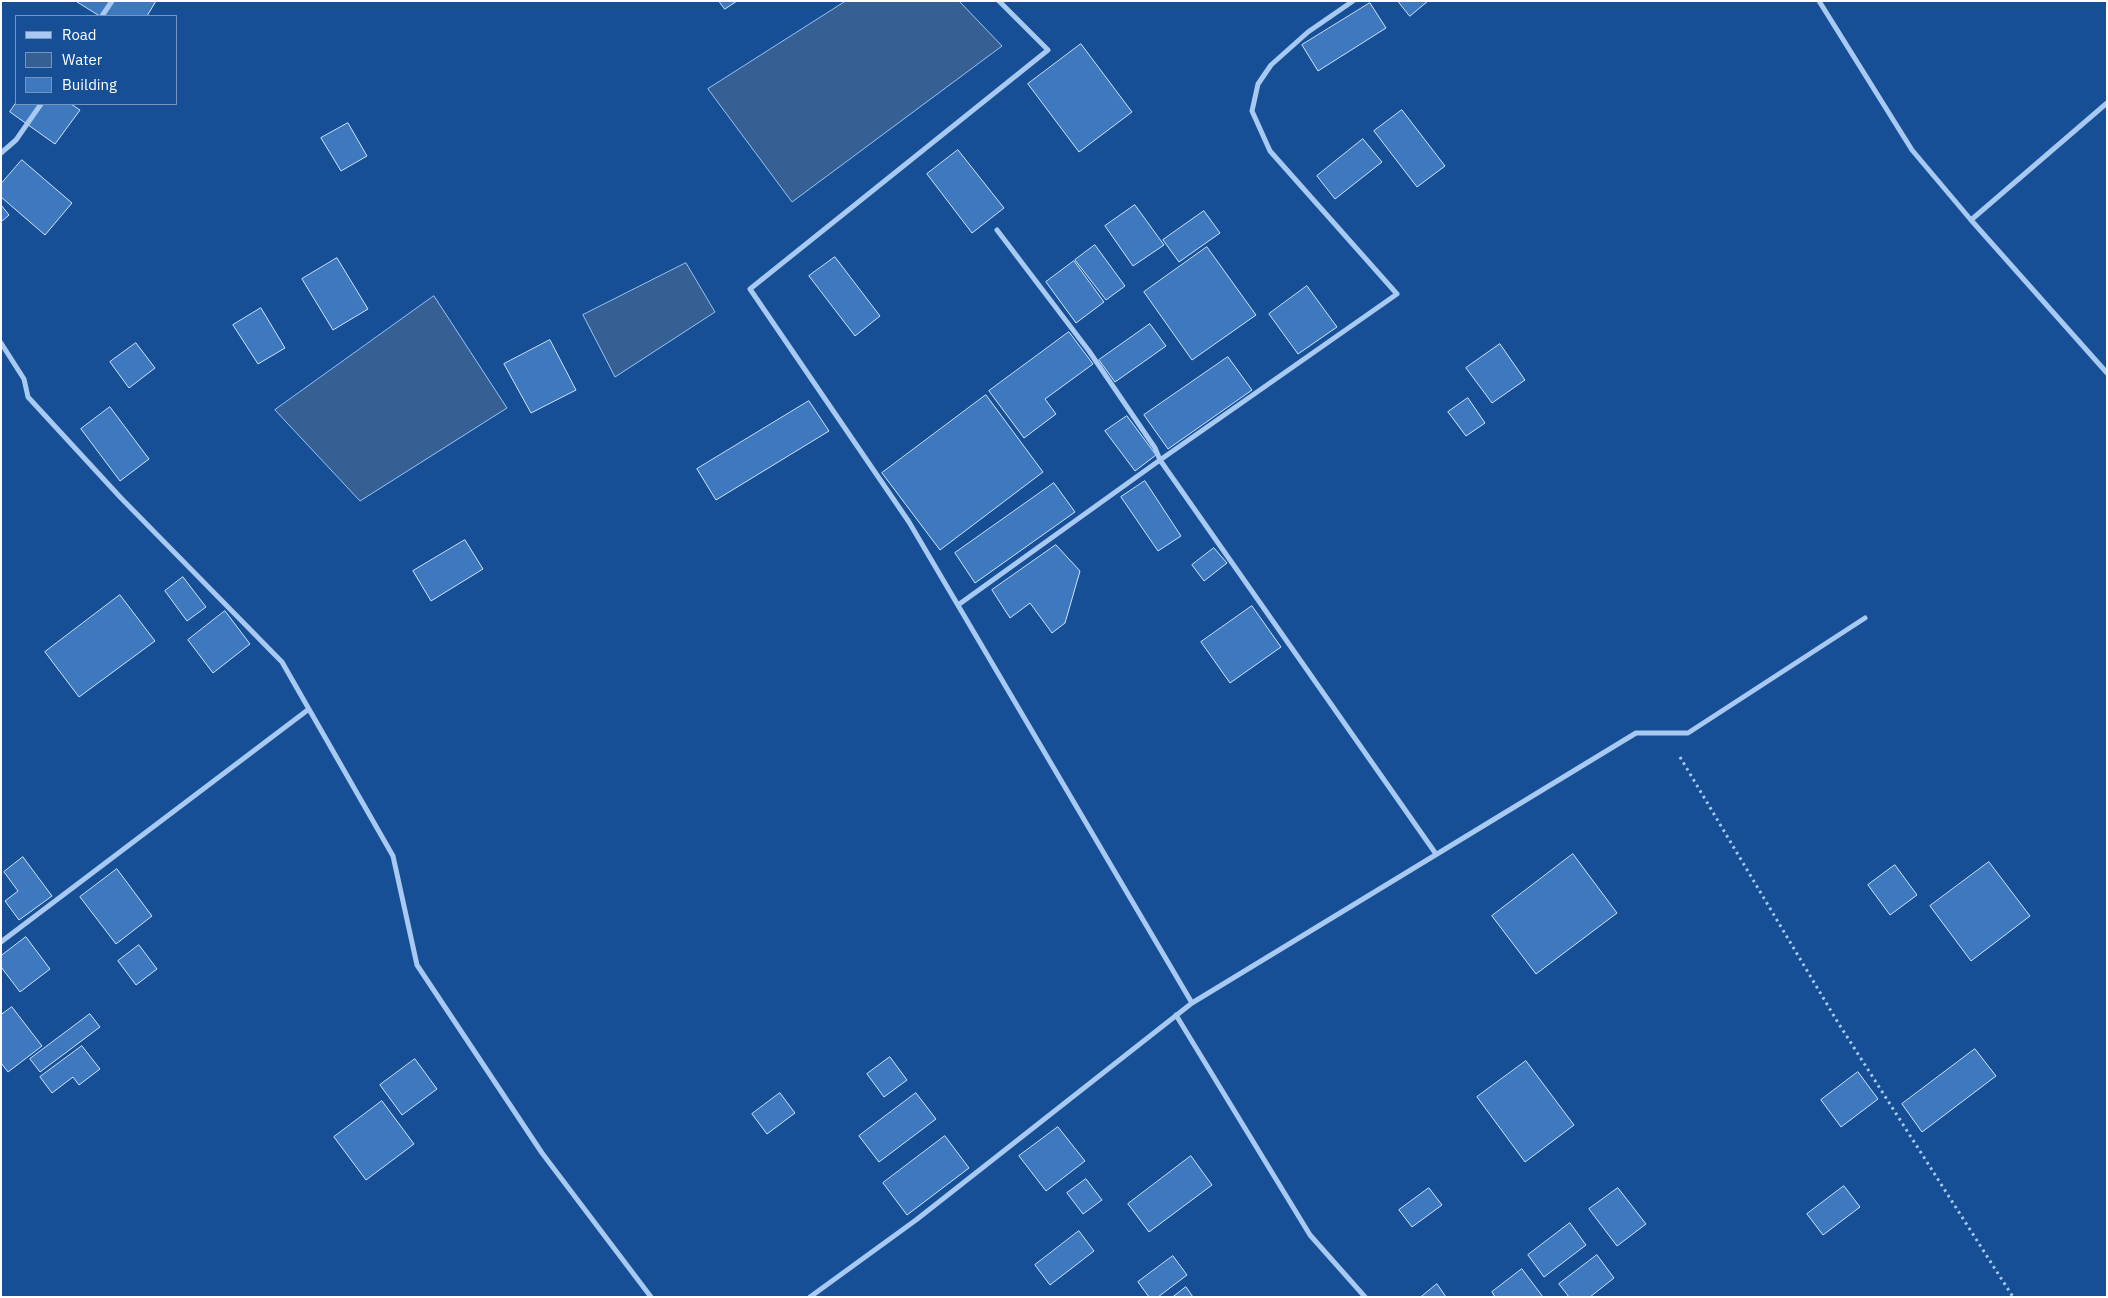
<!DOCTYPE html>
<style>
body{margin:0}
#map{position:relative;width:2108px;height:1298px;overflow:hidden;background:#164f96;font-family:"IBM Plex Sans",sans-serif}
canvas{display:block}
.frame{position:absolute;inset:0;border:2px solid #fff;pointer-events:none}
.legend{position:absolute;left:15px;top:15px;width:162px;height:90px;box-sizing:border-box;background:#164f96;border:1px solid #7395c0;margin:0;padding:6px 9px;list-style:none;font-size:15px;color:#fff}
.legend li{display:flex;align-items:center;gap:10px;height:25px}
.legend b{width:25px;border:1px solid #7395c0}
</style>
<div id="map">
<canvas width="2108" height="1298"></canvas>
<div class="frame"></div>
<ul class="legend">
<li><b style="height:6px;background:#a7c9f2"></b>Road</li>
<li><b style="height:14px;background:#365f93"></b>Water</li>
<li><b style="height:14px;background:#3e78be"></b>Building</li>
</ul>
</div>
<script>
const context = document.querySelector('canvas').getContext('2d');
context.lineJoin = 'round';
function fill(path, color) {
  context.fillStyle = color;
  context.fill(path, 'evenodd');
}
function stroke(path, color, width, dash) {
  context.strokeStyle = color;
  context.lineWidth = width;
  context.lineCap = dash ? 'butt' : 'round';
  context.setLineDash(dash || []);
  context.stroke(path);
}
const water = new Path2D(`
 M846,1H959L1002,46L792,202L708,89Z
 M686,263L715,312L615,377L583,315Z
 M434,296L507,408L360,501L275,410Z`);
fill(water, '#365f93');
stroke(water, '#9ac4f4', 1);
const building = new Path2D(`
 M76,1H156L147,16H100Z
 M719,1H737L725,9Z
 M1398,1H1428L1410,16Z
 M1370,3L1386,28L1318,71L1302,45Z
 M1081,44L1132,112L1079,152L1028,84Z
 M16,103L71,104L80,110L55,144L10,112Z
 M1402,110L1445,166L1417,187L1374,131Z
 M348,123L367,156L341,171L321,138Z
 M1363,139L1382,162L1335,199L1317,176Z
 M958,150L1004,208L972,233L927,174Z
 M22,160L72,203L45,235L1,197V184Z
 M1,205L9,215L1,222Z
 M1135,205L1164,245L1133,266L1105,226Z
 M1204,211L1220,233L1179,262L1163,240Z
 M1095,245L1125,286L1106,300L1075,260Z
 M1207,247L1256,315L1192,360L1144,292Z
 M835,257L880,316L855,336L809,276Z
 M337,258L368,309L333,330L302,279Z
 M1074,261L1104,302L1076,323L1046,282Z
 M1307,286L1337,327L1298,354L1269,314Z
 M261,308L285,348L258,364L233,325Z
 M1150,324L1166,346L1115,382L1099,360Z
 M1069,332L1093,364L1045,399L1056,414L1024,438L989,391Z
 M550,340L576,390L531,413L504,364Z
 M136,343L155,368L129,388L110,362Z
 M1500,344L1525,380L1492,403L1466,368Z
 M1228,357L1252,390L1168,449L1144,415Z
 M986,395L1043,472L940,550L882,473Z
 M1468,398L1485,423L1466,436L1448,412Z
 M809,401L829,431L716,500L697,469Z
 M110,407L149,459L120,481L81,429Z
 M1127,416L1156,455L1135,471L1105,431Z
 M1145,481L1181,536L1158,551L1121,497Z
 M1054,483L1075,512L975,583L955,553Z
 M465,540L483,569L431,601L413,571Z
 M1056,545L1080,571L1065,623L1052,633L1030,603L1010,618L992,590Z
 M1214,548L1227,563L1204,581L1192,565Z
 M183,577L206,607L187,621L165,591Z
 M120,595L155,641L79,697L45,652Z
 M1252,606L1281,647L1230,683L1201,642Z
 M225,611L250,644L213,673L188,640Z
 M1573,854L1617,913L1536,974L1492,916Z
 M23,857L52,896L19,920L5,901L18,891L4,872Z
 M1989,862L2030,916L1971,961L1930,906Z
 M1895,865L1917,895L1890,915L1868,885Z
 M117,869L152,916L116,944L80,897Z
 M26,937L50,969L20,992L1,967V956Z
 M139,945L157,969L136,985L118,961Z
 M12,1007L42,1046L8,1072L1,1063V1015Z
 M90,1014L100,1027L40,1072L30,1059Z
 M82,1046L100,1069L79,1085L73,1077L52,1093L40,1077Z
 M1975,1049L1996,1076L1922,1132L1902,1104Z
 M890,1057L907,1080L884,1097L867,1074Z
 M415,1059L437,1089L402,1115L380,1085Z
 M1526,1061L1574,1125L1525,1162L1477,1097Z
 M1858,1072L1878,1099L1841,1127L1821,1100Z
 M780,1093L795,1113L767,1134L752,1114Z
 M916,1093L936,1119L879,1162L859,1136Z
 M382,1101L414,1144L366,1180L334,1137Z
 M1058,1127L1085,1161L1046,1191L1019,1156Z
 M945,1136L969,1168L907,1215L883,1183Z
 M1191,1156L1212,1185L1149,1232L1128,1204Z
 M1086,1179L1102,1200L1083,1214L1067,1193Z
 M1844,1186L1860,1207L1823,1235L1807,1214Z
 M1429,1188L1442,1205L1412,1227L1399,1210Z
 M1618,1188L1646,1224L1617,1246L1589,1209Z
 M1570,1223L1586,1245L1544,1277L1528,1255Z
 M1079,1231L1094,1251L1050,1285L1035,1265Z
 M1597,1255L1614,1278L1590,1297H1569L1559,1284Z
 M1173,1256L1187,1275L1158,1297H1149L1138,1282Z
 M1522,1269L1543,1297H1495L1492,1292Z
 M1437,1284L1446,1297H1421Z
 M1186,1287L1193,1297H1173Z`);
fill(building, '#3e78be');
stroke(building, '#cfe4fc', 1);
stroke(new Path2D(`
 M1680,757L1837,1021L2013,1297`), '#a7c9f2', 3, [2.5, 4]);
stroke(new Path2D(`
 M999,1L1048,50L750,289L909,522L1192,1003
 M1353,1L1308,32L1271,65L1258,84L1252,111L1270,151L1397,294L1160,460L1436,854
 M1819,1L1912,150L1971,220L2107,373
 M102,16L112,1
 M1,153L16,140L41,104
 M1971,220L2107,103
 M1,343L24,379L28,397L121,498L282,662L393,856L417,965L542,1153L651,1297
 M958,605L1160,460L1155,448L1089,351L997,230
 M1,942L309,709
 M1176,1015L1310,1235L1365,1297
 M810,1297L916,1220L1192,1003L1636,733H1688L1865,618`), '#a7c9f2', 5);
</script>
